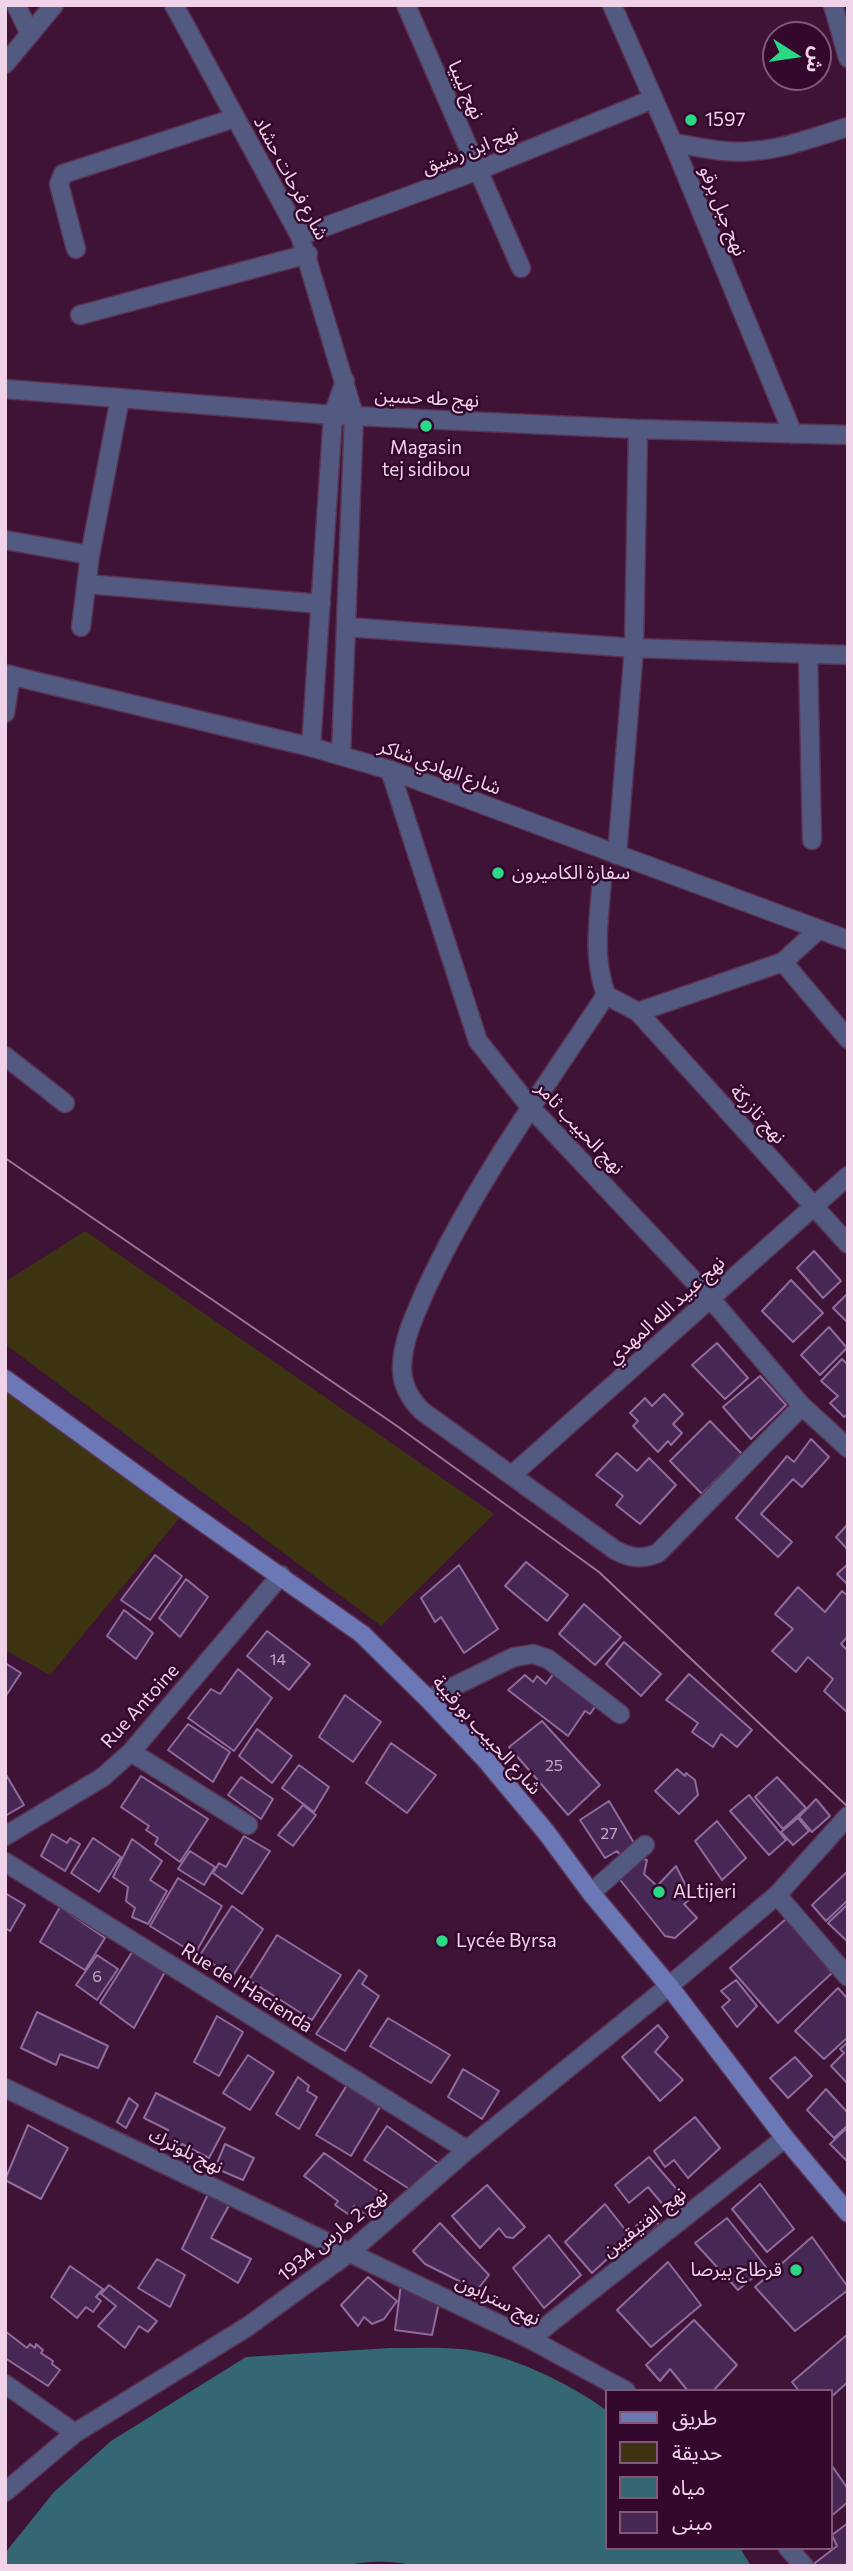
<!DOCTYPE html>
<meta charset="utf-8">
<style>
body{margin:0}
#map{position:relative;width:853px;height:2571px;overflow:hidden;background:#3e1336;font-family:Commissioner,"Noto Sans Arabic",sans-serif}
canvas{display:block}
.frame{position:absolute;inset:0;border:7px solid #f0d3e8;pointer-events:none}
.legend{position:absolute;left:605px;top:2389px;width:228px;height:161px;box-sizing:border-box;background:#33082c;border:2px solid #7f5977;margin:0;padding:9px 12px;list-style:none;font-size:21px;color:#f0d3e8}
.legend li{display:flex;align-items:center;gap:14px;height:35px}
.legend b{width:35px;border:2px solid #7f5977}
.north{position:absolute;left:762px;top:21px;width:70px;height:70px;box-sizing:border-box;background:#33082c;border:2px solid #7f5977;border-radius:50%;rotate:102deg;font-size:19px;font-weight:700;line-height:28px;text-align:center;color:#f0d3e8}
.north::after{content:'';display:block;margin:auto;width:24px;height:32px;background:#2bd884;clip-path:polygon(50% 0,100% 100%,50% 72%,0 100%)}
</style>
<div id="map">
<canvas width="853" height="2571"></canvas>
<div class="frame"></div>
<ul class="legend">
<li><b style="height:9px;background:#6c77b6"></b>طريق</li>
<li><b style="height:19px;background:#3c3310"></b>حديقة</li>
<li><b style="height:19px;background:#346673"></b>مياه</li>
<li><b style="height:19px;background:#472754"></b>مبنى</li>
</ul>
<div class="north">ش</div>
</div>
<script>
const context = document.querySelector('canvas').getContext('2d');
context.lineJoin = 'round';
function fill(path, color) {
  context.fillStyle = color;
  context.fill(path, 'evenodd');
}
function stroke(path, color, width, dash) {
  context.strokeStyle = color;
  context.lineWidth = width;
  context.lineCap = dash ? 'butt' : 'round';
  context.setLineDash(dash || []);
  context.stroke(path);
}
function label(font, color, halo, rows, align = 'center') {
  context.font = font + ' Commissioner,"Noto Sans Arabic",sans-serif';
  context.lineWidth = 5;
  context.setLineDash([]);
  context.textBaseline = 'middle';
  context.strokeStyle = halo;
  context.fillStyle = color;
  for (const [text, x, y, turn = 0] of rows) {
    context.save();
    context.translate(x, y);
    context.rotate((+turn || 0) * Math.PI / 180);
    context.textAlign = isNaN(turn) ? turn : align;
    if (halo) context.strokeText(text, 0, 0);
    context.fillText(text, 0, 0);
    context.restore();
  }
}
fill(new Path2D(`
 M85,1231L494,1514L381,1626L5,1344V1282Z
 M5,1380L181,1516L50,1675L5,1650Z`), '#3c3310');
fill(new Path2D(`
 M390,2348C414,2348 438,2347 461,2349C508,2353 569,2383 606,2410V2548H740L751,2566H417C394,2561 368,2560 345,2566H5V2553L54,2492L111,2441L246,2357Z`), '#346673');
const building = new Path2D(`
 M814,1251L841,1281L823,1298L797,1268Z
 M791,1280L823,1313L793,1342L762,1311Z
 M848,1293V1323L833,1308Z
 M829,1327L847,1348L820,1375L801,1355Z
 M717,1343L748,1378L725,1399L692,1365Z
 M842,1359L848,1365V1414L844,1417L830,1403L838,1396L821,1381Z
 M760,1376L786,1405L751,1439L723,1407Z
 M664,1394L683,1414L673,1424L682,1433L671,1445L668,1441L658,1452L633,1426L638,1421L630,1413L645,1398L652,1406Z
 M710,1421L742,1454L702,1494L670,1461Z
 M811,1439L829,1457L802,1487L793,1479L761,1514L792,1542L778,1557L736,1518L787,1456L794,1462Z
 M617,1453L637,1471L649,1458L676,1485L640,1524L616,1505L623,1496L596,1475Z
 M848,1524V1550L836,1537Z
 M155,1555L182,1576L150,1620L121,1600Z
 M526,1562L568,1595L547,1621L505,1586Z
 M848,1564V1585L837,1574Z
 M459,1565L498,1629L464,1653L441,1617L435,1622L421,1598Z
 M186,1579L208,1597L180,1637L159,1618Z
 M798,1587L825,1612L842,1591L848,1596V1636L841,1644L848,1651V1713L824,1691L833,1679L808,1657L796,1672L772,1651L793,1629L775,1614Z
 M584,1604L621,1637L595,1665L559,1634Z
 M124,1610L153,1633L136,1659L107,1636Z
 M267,1631L310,1664L289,1690L247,1656Z
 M624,1642L661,1674L641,1696L606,1664Z
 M5,1663L21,1673L5,1697Z
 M238,1669L272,1698L234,1751L188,1718L211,1689L220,1694Z
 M554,1673L597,1704L590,1714L585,1711L568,1736L508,1690L525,1675L533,1682L537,1676L546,1684Z
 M689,1674L752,1730L737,1747L721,1734L713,1747L692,1732L698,1723L666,1700Z
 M345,1695L381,1722L353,1762L319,1737Z
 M542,1721L600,1785L568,1815L509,1747Z
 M188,1724L230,1752L213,1782L168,1750Z
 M257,1729L292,1756L272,1783L239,1756Z
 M391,1743L436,1775L407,1813L366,1783Z
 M299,1765L329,1787L314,1812L282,1788Z
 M677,1769L685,1776L686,1773L695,1780L698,1795L679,1814L655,1791Z
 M5,1773L24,1805L5,1816Z
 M141,1776L208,1819L180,1862L155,1844L158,1838L146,1830L149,1826L121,1807Z
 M241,1777L273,1799L261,1819L228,1795Z
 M777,1777L806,1808L783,1829L755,1797Z
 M749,1795L786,1840L769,1855L730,1811Z
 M816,1799L830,1816L812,1832L799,1817Z
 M609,1801L637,1848L623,1859L617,1851L605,1858L580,1820Z
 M303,1805L316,1815L293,1846L278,1835Z
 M798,1818L809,1831L793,1845L781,1832Z
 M717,1821L746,1858L722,1880L695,1841Z
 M52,1834L67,1843L70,1838L80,1844L65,1871L41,1856Z
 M244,1836L270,1851L242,1894L213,1873L219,1863L226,1867Z
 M93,1838L121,1857L99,1892L71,1873Z
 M132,1839L162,1861L150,1880L167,1891L148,1924L132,1917L135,1908L126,1901L128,1887L113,1877Z
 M190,1851L215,1867L204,1885L178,1869Z
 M636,1857L647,1860L644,1874L657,1886L676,1866L692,1898L684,1904L697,1918L675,1938L665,1936L617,1876Z
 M848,1871V1900L826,1921L812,1905Z
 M178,1878L222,1906L195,1954L150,1926Z
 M5,1893L25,1905L10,1931L5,1928Z
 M848,1904V1942L828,1923Z
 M232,1906L263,1929L232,1977L200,1955Z
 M60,1907L105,1938L85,1970L40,1942Z
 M787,1918L832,1973L778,2023L730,1968Z
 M277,1935L341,1975L312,2020L249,1980Z
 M134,1949L166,1970L134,2028L100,2003Z
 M97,1955L118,1969L97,2000L76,1985Z
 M359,1970L367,1976L362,1984L379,1996L345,2051L316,2034Z
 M736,1980L757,2006L737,2027L722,2007L730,2000L721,1991Z
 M838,1988L848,1999V2037L824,2059L795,2031Z
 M37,2012L108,2046L98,2068L60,2054L56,2065L21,2048Z
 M217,2016L243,2032L219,2076L194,2062Z
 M388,2018L450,2055L431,2083L370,2046Z
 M658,2025L668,2037L655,2052L683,2080L660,2101L622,2057Z
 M848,2042V2084L831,2066L844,2053L840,2049Z
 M248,2055L274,2072L250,2110L223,2093Z
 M795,2057L812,2076L788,2098L770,2078Z
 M463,2069L499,2091L482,2119L448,2097Z
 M298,2077L309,2086L307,2091L317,2097L299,2129L276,2114Z
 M347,2085L380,2107L351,2156L316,2135Z
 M826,2089L848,2113V2125L834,2138L807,2110Z
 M156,2093L225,2128L209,2158L182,2144L180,2148L163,2140L168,2130L144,2118Z
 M129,2098L138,2105L126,2128L117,2122Z
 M695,2117L720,2148L688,2178L674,2160L665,2167L654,2151Z
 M28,2125L68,2148L41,2199L5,2180Z
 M387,2126L441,2165L411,2190L364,2160Z
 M848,2127V2162L830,2144Z
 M225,2144L254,2158L243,2180L215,2168Z
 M324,2153L389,2198L371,2219L354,2206L348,2214L335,2205L338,2201L304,2176Z
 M649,2157L681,2194L665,2207L648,2187L629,2203L615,2185Z
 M760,2184L794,2229L767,2252L732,2209Z
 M487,2185L525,2227L513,2238L506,2237L499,2228L480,2248L452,2216Z
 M209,2192L231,2202L211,2238L251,2259L238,2283L182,2249Z
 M605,2204L631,2237L592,2273L565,2242Z
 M651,2214L659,2225L644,2238L636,2226Z
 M727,2218L766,2267L738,2290L695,2243Z
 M440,2223L489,2275L477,2290L425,2264L413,2251Z
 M549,2235L581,2275L544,2308L513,2268Z
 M812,2237L848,2287V2290L795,2331L755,2287Z
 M157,2259L185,2275L170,2307L138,2288Z
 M668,2262L701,2305L651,2347L617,2310Z
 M70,2266L103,2289L96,2297L101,2301L93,2312L86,2307L77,2318L51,2297Z
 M368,2277L397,2301L384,2319L372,2324L364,2317L358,2326L341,2305Z
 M401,2284L440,2298L432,2335L395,2330Z
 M109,2285L157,2321L148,2332L139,2326L125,2348L98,2326L116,2306L101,2294Z
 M694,2320L737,2365L713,2391H688L670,2369L660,2381L646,2365Z
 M5,2331L27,2348L30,2344L35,2348L36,2344L43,2350L41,2353L53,2361L52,2364L60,2370L48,2386L5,2358Z
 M848,2334V2382L830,2398V2391H799L792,2382Z
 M830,2463L848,2489V2502L830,2517Z
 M848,2523V2566H811L837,2546L832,2535Z`);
fill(building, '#472754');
stroke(building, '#8f6c9d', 2);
const minor = new Path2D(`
 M16,5L30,34
 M406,5L521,268
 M612,5L673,143L793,434
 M833,5L848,58
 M673,143C699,147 726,154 753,151C785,149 817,136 848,127
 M300,236L479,170L653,99
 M76,249L59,184L63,174L235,118
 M80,315L308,254
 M5,389L333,415L638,429L848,435
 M5,540L90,555
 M87,584L321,604
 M81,627L90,555L120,398
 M346,627L634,648L848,655
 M808,655L812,840
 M5,713L11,675
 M390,770L478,1041L531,1108L710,1298L802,1406L848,1448
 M617,855L634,648L638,429
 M602,879C599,921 592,955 606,995
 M783,962L848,1039
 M638,1012L783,962L819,929
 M5,1056L65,1103
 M802,1406L658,1553C642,1560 630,1558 615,1550L422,1411C410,1399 402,1386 402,1368C402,1341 416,1312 427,1287C475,1184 543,1090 606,995L638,1012L848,1244
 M512,1475L848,1176
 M428,1699L514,1657L533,1654L548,1659L620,1714
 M131,1752L248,1825
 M5,1836L103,1777L131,1752L281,1575
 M5,1862L467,2150
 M591,1893L645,1845
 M777,1895L848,1977
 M5,2088L530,2339L626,2391
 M530,2339L785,2138
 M5,2384L75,2433
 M5,2492L75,2433L247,2327L349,2253L467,2150L669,1986
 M788,2548L804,2566`);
const tertiary = new Path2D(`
 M174,5L300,236L354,415L341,755
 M5,64L54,5
 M5,674L311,747L390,770L848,940
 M311,747L333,415L345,381
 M669,1986L777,1895L848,1816`);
const secondary = new Path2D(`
 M5,1379L170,1499L362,1634L428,1699L485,1759L546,1832L591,1893L669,1986L785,2138L848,2213`);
stroke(minor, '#5a3252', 21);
stroke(tertiary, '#5a3252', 21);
stroke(secondary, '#5a3252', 21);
stroke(minor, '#535a82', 18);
stroke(tertiary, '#535a82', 18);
stroke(secondary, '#6c77b6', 18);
stroke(new Path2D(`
 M5,1158L397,1426L599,1572L848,1807`), '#9b7793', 2);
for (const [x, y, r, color] of [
 [691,120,7,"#2bd884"],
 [426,426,7,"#2bd884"],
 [498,873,7,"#2bd884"],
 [659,1892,7,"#2bd884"],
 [442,1941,7,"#2bd884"],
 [796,2270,7,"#2bd884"]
]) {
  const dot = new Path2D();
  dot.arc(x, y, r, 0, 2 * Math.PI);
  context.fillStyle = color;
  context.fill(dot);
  stroke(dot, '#33082c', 2.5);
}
label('16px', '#c6a8c3', null, [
 ["14",278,1660],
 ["25",554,1766],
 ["27",609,1834],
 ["6",97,1977]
]);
label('19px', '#f0d3e8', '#33082c', [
 ["نهج ليبيا",466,90,66],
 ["نهج ابن رشيق",470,150,-21],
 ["شارع فرحات حشاد",291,178,62],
 ["نهج جبل برقو",723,211,68],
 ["نهج طه حسين",427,398,3],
 ["شارع الهادي شاكر",440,767,20],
 ["نهج تازركة",758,1114,48],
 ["نهج الحبيب ثامر",580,1128,47],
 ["نهج عبيد الله المهدي",666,1310,-42],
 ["Rue Antoine",140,1706,-48],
 ["شارع الحبيب بورقيبة",487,1735,48],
 ["Rue de l'Hacienda",247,1988,32],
 ["نهج بلوترك",186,2151,26],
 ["نهج الفنيقيين",644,2222,-38],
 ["نهج 2 مارس 1934",333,2235,-39],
 ["نهج سترابون",498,2300,26]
]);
label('19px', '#f0d3e8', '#33082c', [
 ["1597",705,120],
 ["Magasin",426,448,"center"],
 ["tej sidibou",426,470,"center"],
 ["سفارة الكاميرون",512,873],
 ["ALtijeri",673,1892],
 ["Lycée Byrsa",456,1941],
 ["قرطاج بيرصا",782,2270,"right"]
], 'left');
</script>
